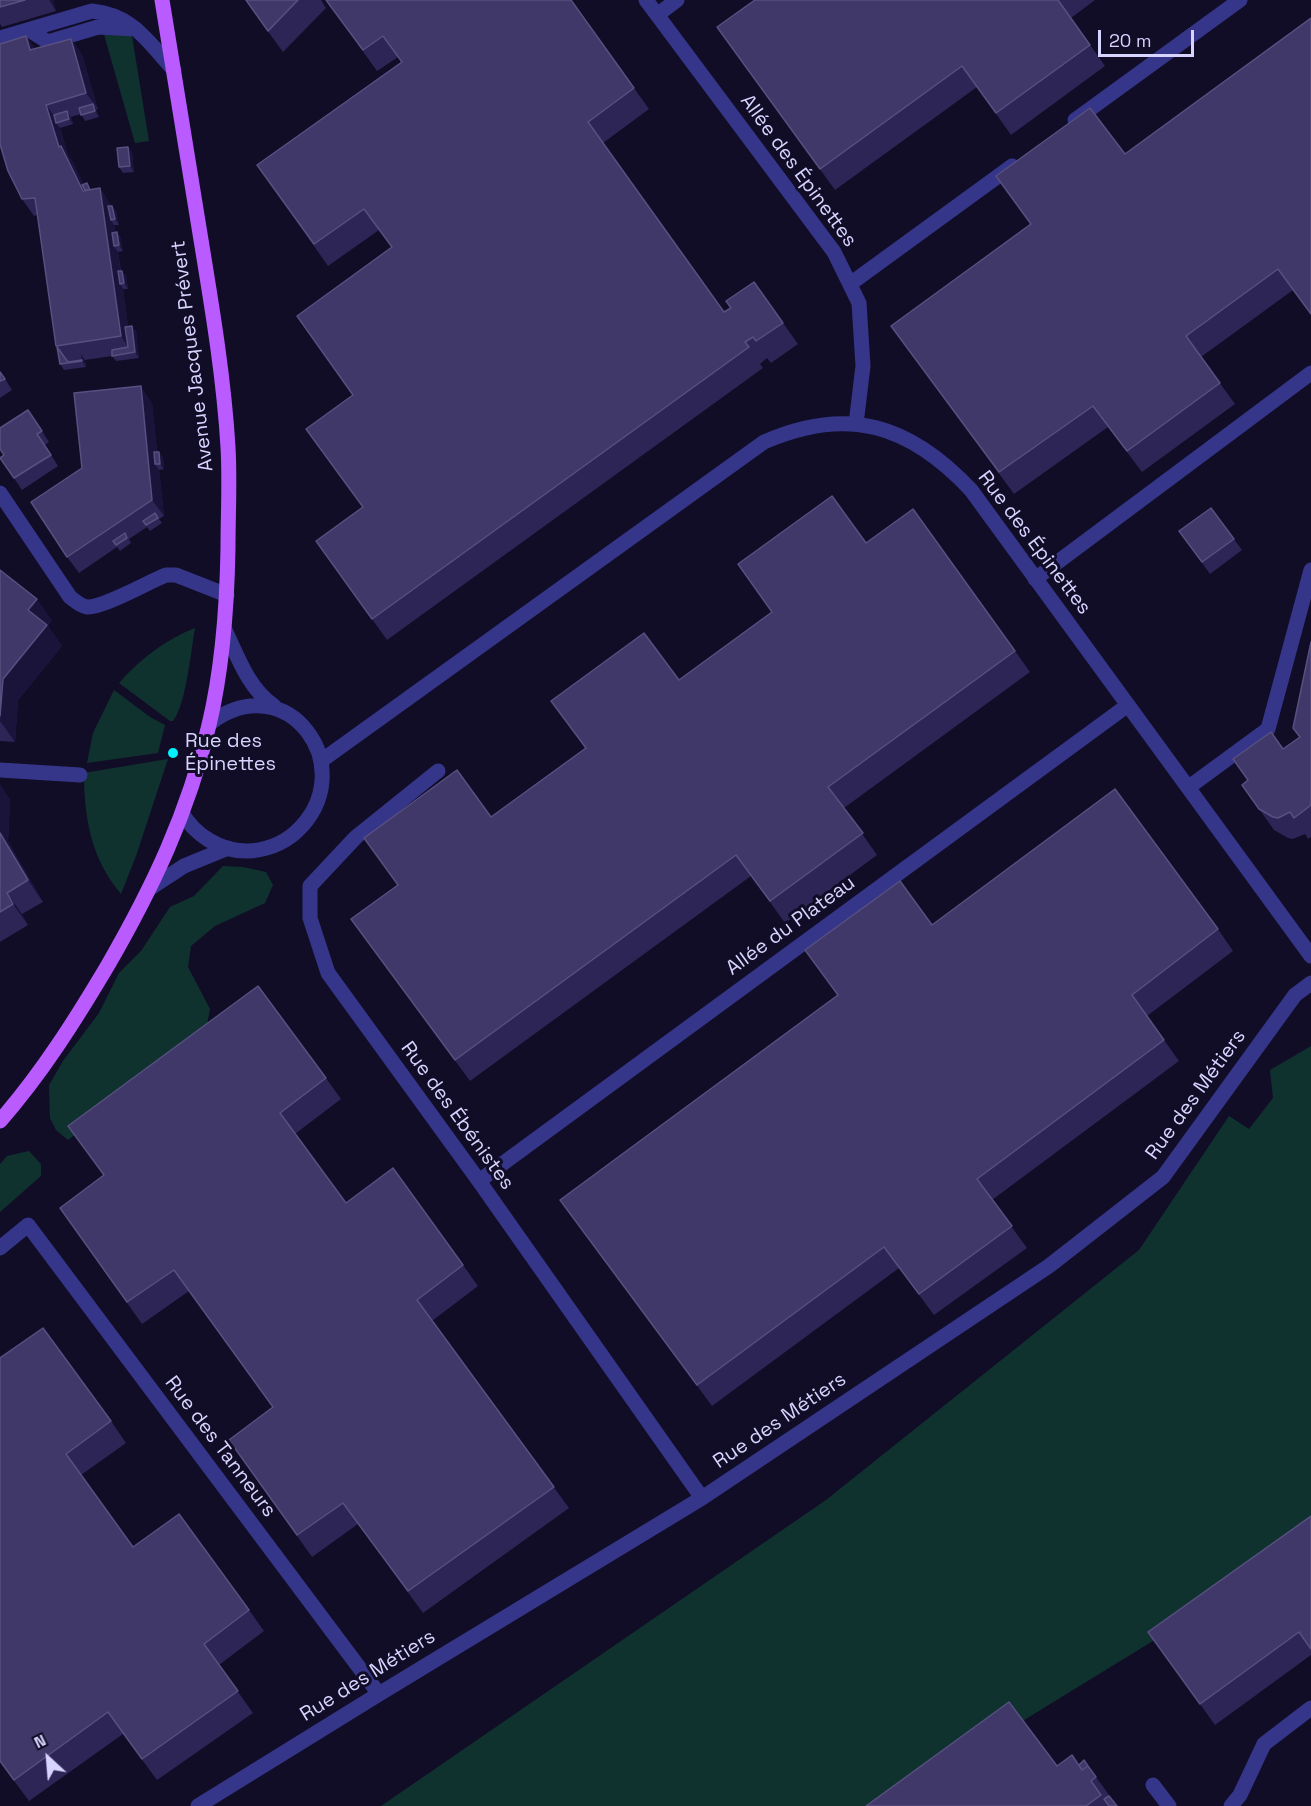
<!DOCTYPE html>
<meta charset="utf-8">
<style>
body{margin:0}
#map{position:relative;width:1311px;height:1806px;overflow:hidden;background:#110d27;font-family:"Space Grotesk",sans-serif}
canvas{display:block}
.north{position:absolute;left:18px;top:1728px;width:60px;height:60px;-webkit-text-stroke:4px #110d27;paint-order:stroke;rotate:334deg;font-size:16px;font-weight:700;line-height:24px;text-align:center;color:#d7d4ff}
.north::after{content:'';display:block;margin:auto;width:21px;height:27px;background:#d7d4ff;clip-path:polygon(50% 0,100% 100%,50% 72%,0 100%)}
.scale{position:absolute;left:1098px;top:30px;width:96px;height:27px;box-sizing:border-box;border:3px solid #d7d4ff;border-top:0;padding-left:8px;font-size:18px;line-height:21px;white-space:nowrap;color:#d7d4ff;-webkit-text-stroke:4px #110d27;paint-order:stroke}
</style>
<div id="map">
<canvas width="1311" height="1806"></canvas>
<div class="north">N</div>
<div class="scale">20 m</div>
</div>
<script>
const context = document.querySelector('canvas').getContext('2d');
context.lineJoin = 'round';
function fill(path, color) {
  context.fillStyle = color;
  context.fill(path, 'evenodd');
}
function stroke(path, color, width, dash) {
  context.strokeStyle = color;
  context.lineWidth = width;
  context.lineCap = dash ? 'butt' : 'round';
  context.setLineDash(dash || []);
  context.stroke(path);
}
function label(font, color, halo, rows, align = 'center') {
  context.font = font + ' "Space Grotesk",sans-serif';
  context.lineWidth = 6;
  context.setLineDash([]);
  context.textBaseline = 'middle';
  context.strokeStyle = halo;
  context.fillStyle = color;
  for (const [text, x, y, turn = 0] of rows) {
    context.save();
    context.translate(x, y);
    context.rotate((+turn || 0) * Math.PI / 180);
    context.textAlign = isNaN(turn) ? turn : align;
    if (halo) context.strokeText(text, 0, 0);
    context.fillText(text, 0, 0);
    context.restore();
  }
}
fill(new Path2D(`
 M103,31L132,36L149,141L135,143Z
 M195,628C191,650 186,705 173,721H170L119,683C140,659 165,640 195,628Z
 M114,690L150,717L165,725L158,753L87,763L93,733Z
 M168,759L136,856L121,894C91,859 84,817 84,773Z
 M223,866L243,867L266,872L273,885L265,903L215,926L191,946L188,967L210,1009L205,1036L68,1140L56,1130L50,1118L49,1085L63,1061L99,1013L119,973L141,951L170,907L194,896Z
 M1311,1046V1544L884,1806H381L826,1500L1139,1250L1229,1116L1249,1129L1273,1098L1270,1070Z
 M29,1151L41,1164V1176L0,1212V1164L7,1156Z`), '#10322f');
stroke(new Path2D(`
 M646,0L834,252L859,303L863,366L856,424
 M657,15L677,0
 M29,30L48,42L98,27L136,29
 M0,38L92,11C133,15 148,42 174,70
 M1075,120L1240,0
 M850,284L1012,166
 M0,493L70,597C75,601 80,606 87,607C103,608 148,582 166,575H176L227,595
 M1035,579L1311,373
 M225,630C238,657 248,688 274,706
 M321,761L764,442C848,405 910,425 971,490L1311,956
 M0,770L80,775
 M438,771L356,837L310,886V918L328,973L479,1181L702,1498
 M1189,787L1268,729L1311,570
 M182,813C195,835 220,851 246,851C264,851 283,844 296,832C364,769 287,663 209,724
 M149,889L184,866L228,848
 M479,1181L1128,705
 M0,1248L28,1225L379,1694
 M1153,1785L1169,1806
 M198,1806L379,1694L702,1498L1049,1266L1163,1177L1295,995L1311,983
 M1231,1806L1240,1795L1264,1744L1311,1708`), '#353689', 15);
stroke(new Path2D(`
 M0,1121C42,1073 76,1019 108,965C153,887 188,813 209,725C223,666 227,608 228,548C228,514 230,480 228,447C224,380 213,313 202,246C189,164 175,82 162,0`), '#b95bff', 15);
fill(new Path2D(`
 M0,0H53L56,11L2,27L0,24Z
 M245,0H321L326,8L283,52Z
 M326,0H571L649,109L603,143L724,312L731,308L754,282L798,344L771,363L767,358L760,364L763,368L387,640L316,541L362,507L353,395L392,247L379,230L328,266L257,165L401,62L398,57L377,71Z
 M755,0H1095L1071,18L1105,66L1011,135L977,87L835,190L717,27Z
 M1311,18L1293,290L1201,357L1235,404L1142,472L1108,427L1014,494L891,326L1030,224L996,176L1125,154Z
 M26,36L35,49L71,39L82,55L98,109L96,110L99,117L85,121L81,114L71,117L73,124L60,128L68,155L73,162L83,184L92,190L100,188L111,206H112L116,211L119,225H114L115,232H117L120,237L123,251L118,252L121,271L126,276L128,289H123L128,326L136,331L139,358L116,361L112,356L85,360L86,367L64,370L60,364L37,215L34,216L22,199Z
 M128,147L132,152L134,172L123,173L119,167Z
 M0,371L12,390L0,398Z
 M152,403L157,452L163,457L164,469L159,470L164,516L159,519L162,523L150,531L147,527L129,539L131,543L120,551L117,547L79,573L67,557L82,468Z
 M28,410L49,442L45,445L58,466L22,490L0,458L4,455Z
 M1211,508L1242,550L1210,574L1179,531Z
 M866,543L1015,651L1030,672L844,808L877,855L785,923L751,876L470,1081L351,919L585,748L551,701L679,680L772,612L738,564Z
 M0,570L52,620L48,626L62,646L18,700L15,742L0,741Z
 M1311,642V837L1308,839L1305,834L1293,839L1288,838L1274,830L1242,785L1283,749L1300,737Z
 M0,785L10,800L8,841L43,902L22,914L28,925L0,942Z
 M932,925L1218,929L1233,951L1147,1016L1179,1061L992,1200L1027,1248L934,1315L899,1268L712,1406L560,1200Z
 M326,1078L341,1099L295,1134L346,1203L463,1265L478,1286L432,1321L569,1508L423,1613L358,1524L312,1557L229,1440L273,1408L189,1291L142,1324L60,1208L104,1175Z
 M0,1358L111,1421L126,1443L81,1475L133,1547L249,1610L264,1631L219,1665L253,1713L157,1780L123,1734L29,1801L0,1762Z
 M1311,1517V1655L1215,1725L1148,1632Z
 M1079,1765L1096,1777L1117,1806H866L1057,1766Z`), '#2d2556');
fill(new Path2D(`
 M49,0H53L56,11Z
 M26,36L38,53L30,50Z
 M71,39L82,55L98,109L86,93Z
 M93,104L97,110L99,117L95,111Z
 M46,105L58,121L56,123L60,128L68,155L73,162L89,196L83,191L59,147Z
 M67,111L71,117L73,124L69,119Z
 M128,147L132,152L134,172L130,166Z
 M100,188L111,205L113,219L111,220L114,225L117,246H114L118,252L122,284H120L123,289L132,353L121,336Z
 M112,206L116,211L119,225L115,219Z
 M117,232L120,237L123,251L119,245Z
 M122,271L126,276L128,289L124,283Z
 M132,326L136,331L139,358L135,352Z
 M81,354L85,360L86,367L82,361Z
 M141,386L152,403L158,464H155L159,470L164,516L152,500Z
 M159,452L163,457L164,469L160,464Z
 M37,599L52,620L48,626L62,646L18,700L15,742L0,721L3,679L28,610Z
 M0,785L10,800L8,841L43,902L28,880L0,833Z
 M7,893L22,914L28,925L13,904Z`), '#1a143b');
const building = new Path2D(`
 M0,0H25L0,7Z
 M246,0H298L268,31Z
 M326,0H571L634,88L588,122L724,312L731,308L726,301L754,282L783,323L756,341L753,337L745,342L749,347L372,619L316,541L363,507L306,429L353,395L297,316L392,247L364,209L314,244L257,165L402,62L383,36L363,50Z
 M755,0H1058L1090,45L996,113L962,66L820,169L717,27Z
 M1311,18V314L1278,269L1186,336L1220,383L1127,451L1093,406L999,472L891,326L1031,224L996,176L1090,108L1125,154Z
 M26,36L30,50L71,39L86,93L46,105L59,147L61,146L83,191L100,188L121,336L56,346L35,198L22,199L8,171L0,144V44Z
 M93,104L95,111L81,115L79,108Z
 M67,111L69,119L56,123L54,115Z
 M128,147L130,166L119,167L117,148Z
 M87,183L90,190H85L82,185Z
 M108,206H112L115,219L111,220Z
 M117,232L119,245L114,246L112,233Z
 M118,271H122L124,283L120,284Z
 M132,326L135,352L112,356V350L128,347L125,327Z
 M57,347L68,362L82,360V361L60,364Z
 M0,372L5,379L0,381Z
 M141,386L152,500L67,557L31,502L82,468L74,393Z
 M28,410L42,431L37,434L51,455L14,478L0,458L4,455L0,449V428Z
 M154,452H159L160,464H155Z
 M832,496L866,543L913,509L1015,651L828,787L863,833L770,901L736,855L455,1060L351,919L398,885L364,838L457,770L491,817L586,748L551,701L644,633L679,680L772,612L738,564Z
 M1211,508L1234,539L1202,562L1179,531Z
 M155,513L158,518L146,525L143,521Z
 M125,533L127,538L116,545L113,541Z
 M0,570L37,599L28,610L47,625L3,679L0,716Z
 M1311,642V805L1294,818L1290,812L1278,818L1273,817L1259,809L1242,785L1248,780L1233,759L1271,732L1283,749L1300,737L1293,728Z
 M1115,789L1218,929L1132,995L1164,1040L977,1179L1012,1226L919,1294L884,1247L697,1385L560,1200L838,995L805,950L900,881L932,925Z
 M0,833L28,880L7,893L13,904L0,912Z
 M258,986L326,1078L280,1113L346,1203L393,1168L463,1265L417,1300L554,1487L408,1591L343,1503L297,1535L229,1440L273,1407L174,1270L127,1302L60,1208L104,1175L68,1126Z
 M43,1328L111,1421L66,1454L133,1547L179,1514L249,1610L204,1644L238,1691L142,1759L108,1712L14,1780L0,1761V1358Z
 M1311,1516V1649L1299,1632L1200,1704L1148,1632Z
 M1009,1702L1057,1766L1072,1755L1082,1770L1088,1766L1096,1777L1091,1781L1101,1795L1086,1806H866Z
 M1084,1760L1088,1766L1082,1770L1079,1765Z
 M1109,1796L1117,1806H1109L1104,1799Z`);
fill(building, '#3f3868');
stroke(building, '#575080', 1.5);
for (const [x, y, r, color] of [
 [173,753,6,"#00f2ff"]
]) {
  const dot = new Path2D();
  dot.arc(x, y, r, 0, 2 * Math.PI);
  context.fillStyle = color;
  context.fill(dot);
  stroke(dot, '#110d27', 2);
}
label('20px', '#d7d4ff', '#110d27', [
 ["Allée des Épinettes",798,171,54],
 ["Avenue Jacques Prévert",193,356,-97],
 ["Rue des Épinettes",1034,543,53],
 ["Allée du Plateau",791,926,-36],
 ["Rue des Métiers",1196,1095,-54],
 ["Rue des Ébénistes",457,1116,54],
 ["Rue des Métiers",780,1421,-34],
 ["Rue des Tanneurs",220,1447,53],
 ["Rue des Métiers",368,1676,-32]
]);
label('20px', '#d7d4ff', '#110d27', [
 ["Rue des",185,742],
 ["Épinettes",185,765]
], 'left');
</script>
